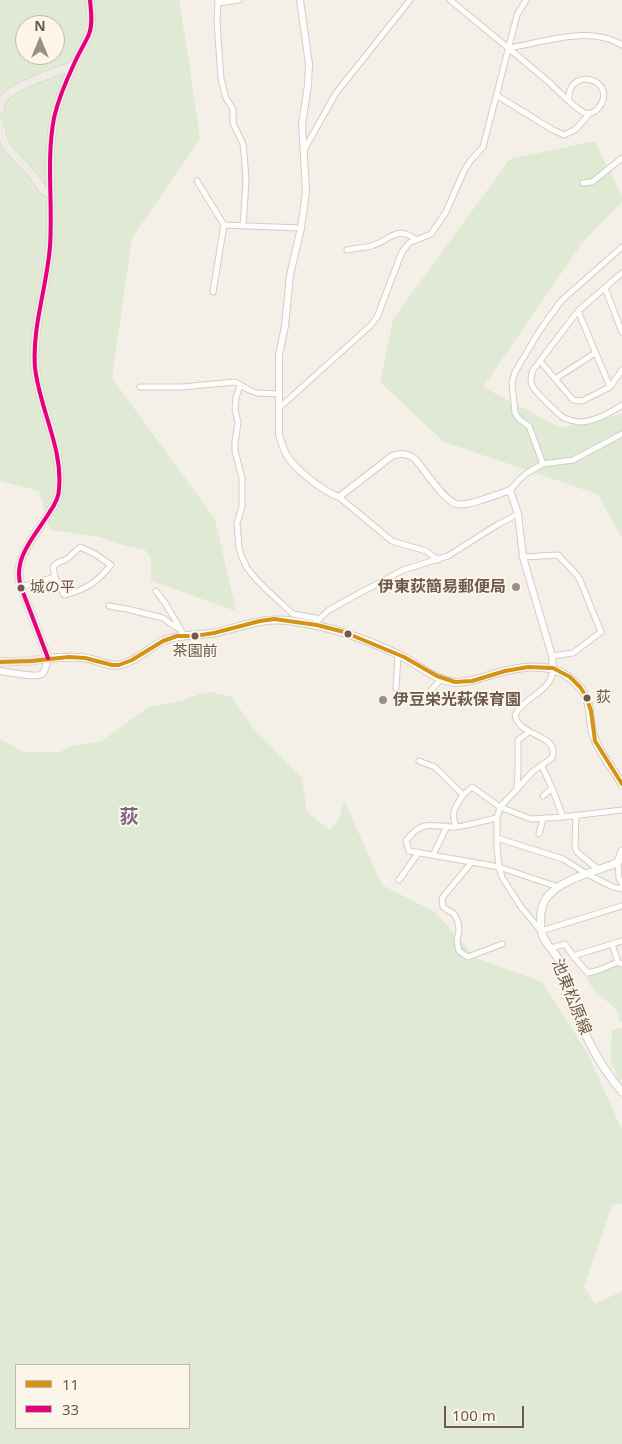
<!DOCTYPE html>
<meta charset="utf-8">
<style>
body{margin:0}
#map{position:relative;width:622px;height:1444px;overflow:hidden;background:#f4f0e8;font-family:"Noto Sans",sans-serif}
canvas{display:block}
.legend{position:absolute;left:15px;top:1364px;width:175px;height:65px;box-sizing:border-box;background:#fcf5e9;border:1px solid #c3b7ab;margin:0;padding:6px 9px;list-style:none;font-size:15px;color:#6d5a4d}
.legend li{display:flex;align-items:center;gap:10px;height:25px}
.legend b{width:25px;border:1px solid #c3b7ab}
.north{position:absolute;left:15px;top:15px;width:50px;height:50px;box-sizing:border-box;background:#fcf5e9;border:1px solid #c3b7ab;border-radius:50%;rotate:0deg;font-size:14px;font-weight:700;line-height:20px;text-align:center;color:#6d5a4d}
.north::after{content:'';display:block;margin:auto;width:18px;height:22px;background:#9c8e83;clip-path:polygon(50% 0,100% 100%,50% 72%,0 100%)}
.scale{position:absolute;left:444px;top:1406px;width:80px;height:22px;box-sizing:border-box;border:2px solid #6d5a4d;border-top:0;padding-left:6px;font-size:15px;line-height:18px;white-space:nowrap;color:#6d5a4d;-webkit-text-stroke:4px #fcf5e9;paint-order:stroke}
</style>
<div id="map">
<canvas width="622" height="1444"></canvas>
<ul class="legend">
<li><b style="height:6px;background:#d49313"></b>11</li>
<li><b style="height:6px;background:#e5007d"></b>33</li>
</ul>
<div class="north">N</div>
<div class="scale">100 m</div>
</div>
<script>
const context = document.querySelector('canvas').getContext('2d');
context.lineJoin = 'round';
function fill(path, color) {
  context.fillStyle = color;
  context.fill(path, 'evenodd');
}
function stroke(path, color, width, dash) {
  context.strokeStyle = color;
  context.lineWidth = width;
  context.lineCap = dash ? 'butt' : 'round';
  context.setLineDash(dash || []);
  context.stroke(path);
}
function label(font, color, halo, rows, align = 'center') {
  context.font = font + ' "Noto Sans","Noto Sans JP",sans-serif';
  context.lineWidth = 4;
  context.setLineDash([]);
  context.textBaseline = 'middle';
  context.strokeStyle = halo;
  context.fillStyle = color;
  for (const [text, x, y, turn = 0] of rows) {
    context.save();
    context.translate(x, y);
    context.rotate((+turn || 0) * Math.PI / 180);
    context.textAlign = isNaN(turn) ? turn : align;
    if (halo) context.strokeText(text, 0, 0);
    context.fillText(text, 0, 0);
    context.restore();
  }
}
fill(new Path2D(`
 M0,0H179L188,55L200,139L132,238L112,378L215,519L236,611L151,581V558L145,550L123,545L99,537L50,530L39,491L0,481ZM25,25H55V55H25Z
 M595,141L622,197V202L582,243L483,387L561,428L622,414V538L597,494L444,442L380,382L393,319L510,159Z
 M211,692L232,697L253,728L302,778L307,812L330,830L339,819L344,800L382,885L435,912L476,958L542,982L588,1054L622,1130V1203L612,1205L584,1287L595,1304L622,1291V1444H0V739L24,752H60L71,746L100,742L149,707L181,701L200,694ZM16,1365H189V1428H16Z
 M616,965L622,968V1022L619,1021C618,1005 607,1003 597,994C592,989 589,982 586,977Z
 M622,1028V1079L619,1080L610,1060L612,1030Z`), '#e0e9d4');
const minor = new Path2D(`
 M218,0L217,22L221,79L226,98L233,109V123L243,144L245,165L246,181L243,226
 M450,0C483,27 517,55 550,83C557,90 577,110 585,113C596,116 606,101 603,91C598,74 567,74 569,100
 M218,3L239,0
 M509,48C545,42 588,25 622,45
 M496,95L553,130L564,135L576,129L590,113
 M304,150L336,93L410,0
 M197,181L224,225L213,292
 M583,183L592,182L622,158
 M224,225L301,228
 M347,250C355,248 364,248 371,246C390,241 397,224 416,240
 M622,273L578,311L533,370C531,375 530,379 532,385C534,391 558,414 564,418C569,420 574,421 579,422C593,422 610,413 622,405
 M605,288L622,332
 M578,311L610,387
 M540,361L573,400L582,401L610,387L622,370
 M555,379L595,353
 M240,385L236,398L235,409L238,423L235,442V451L242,478V507L237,523L239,547L241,555L247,568L256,579L269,592L293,614L315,618L317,625
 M140,387H182L235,382L249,390L257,393L279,394
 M279,408L371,325L377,317L402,252L409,243L431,234L446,212L464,171L471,160L483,147L517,15L526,0
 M543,464L529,426L519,419L515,413L512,383L515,372L540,330L561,301L622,247
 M510,490L518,481L527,473L543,464L573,460L622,434
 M339,497L392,541L426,551L438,560
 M523,557L558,555L576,574L580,580L601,632L573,653L552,656
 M21,587L55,577L53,567L57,563L67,559L80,547L95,554L111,565C97,582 86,590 64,595L55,577
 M156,591L165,603L180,628
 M109,606L127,609L163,618L174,626L180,629L185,636
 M317,624L319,619L329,610L345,601L403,570L448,556L497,525L518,514
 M553,668C553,692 524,696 515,715C518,737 561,734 552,758L532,772L517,789L500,807L497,818V848L499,867L502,877L521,907L541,931L622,906
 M396,688L398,655
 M419,704L442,678
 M419,761L435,767L463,795L472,787L500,807L531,819L563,817
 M542,766L552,788L563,817L622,810
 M517,788L518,771V740L529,732
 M543,796L552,788
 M576,815L575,846L577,852L599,870
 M497,818C483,821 468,826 455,827C432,827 423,818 406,841L409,851L499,867L558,887
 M456,827C451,810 454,810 463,795
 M539,834L543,819
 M497,838L563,859L587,874L613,887L622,889
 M433,855L447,826
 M472,862L442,898L443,907L454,914L458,922L459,930L457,941L459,951L468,957L502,944
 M618,862L619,878L622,884
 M399,880L419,852
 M612,944L618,962L622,964
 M551,948L565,944L573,956L622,941
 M573,956L588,973L599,970L618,962`);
const tertiary = new Path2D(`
 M300,0L309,64L308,85L302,124L306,192L301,228L290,275L285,326L279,355V435C281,441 283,448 286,454C294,469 323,491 339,497L392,456C401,453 407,453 415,459C424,469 444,501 457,504C467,507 498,494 510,490L518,514L523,557L552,656L553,668
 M0,671C8,672 37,678 42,674C46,671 46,663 48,658`);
const secondary = new Path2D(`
 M48,658C60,658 73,656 85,658C96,659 107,667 119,665C136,662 149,647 165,640C181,634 197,636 214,633C242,627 261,617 291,621C331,626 367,639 403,657C419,665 435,680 453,682C467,683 481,678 494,674C518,667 549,661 570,678C599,701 584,716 596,742C603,758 614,770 622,784
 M622,851L618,862L612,865C592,872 556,881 545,900C540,909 540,920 541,930C543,943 555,951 560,962C567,978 571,997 577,1013C587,1042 603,1069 622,1092`);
const primary = new Path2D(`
 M0,109C0,104 3,99 7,95C20,84 55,72 73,66
 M0,124L3,139L8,148L33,175L43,190L51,194
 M0,662L31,661L48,658L21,587C12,558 35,536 49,513C54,506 59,498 59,489C63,447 39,408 35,367C32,326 47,287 50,246C53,204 46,160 54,118C58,100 66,81 74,64C78,54 85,44 89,34C93,24 91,11 90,0`);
stroke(minor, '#d3cdc7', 7);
stroke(tertiary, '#d3cdc7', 8);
stroke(secondary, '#d2ccc5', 9);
stroke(primary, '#d3ccc6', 9);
stroke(minor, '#fdfdfc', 5);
stroke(tertiary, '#fdfdfc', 6);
stroke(secondary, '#fdfdfc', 7);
stroke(primary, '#f0ece5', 8);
stroke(new Path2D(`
 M0,662L31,661L69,657L85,658L112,665H119L132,660L163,641L177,636H195L214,633L260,621L274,619L317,625L344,632L404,657L437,676L455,682L472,681L505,671L528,667L553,668L570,677L580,687L586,696L591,711L595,741L622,784`), '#d49313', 4);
stroke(new Path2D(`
 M48,658L21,587C12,558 35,536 49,513C54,506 59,498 59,489C63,447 39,408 35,367C32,326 47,287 50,246C53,204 46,160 54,118C58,100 66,81 74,64C78,54 85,44 89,34C93,24 91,11 90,0`), '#e5007d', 4);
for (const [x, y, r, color] of [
 [516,587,5,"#9c8e83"],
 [21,588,4.5,"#6d5a4d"],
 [348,634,4.5,"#6d5a4d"],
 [195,636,4.5,"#6d5a4d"],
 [587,698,4.5,"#6d5a4d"],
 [383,700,5,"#9c8e83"]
]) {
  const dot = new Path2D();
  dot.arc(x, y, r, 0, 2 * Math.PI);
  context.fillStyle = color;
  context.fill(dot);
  stroke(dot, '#fcf5e9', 2);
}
label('15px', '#6d5a4d', '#fcf5e9', [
 ["城の平",30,588],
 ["茶園前",195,652,"center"],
 ["荻",596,698]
], 'left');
label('bold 16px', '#6d5a4d', '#fcf5e9', [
 ["伊東荻簡易郵便局",506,587],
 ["伊豆栄光萩保育園",393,700,"left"]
], 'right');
label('16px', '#6d5a4d', '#fcf5e9', [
 ["池東松原線",571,997,68]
]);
label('bold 19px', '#7f658a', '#fcf5e9', [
 ["荻",129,818]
]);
</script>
